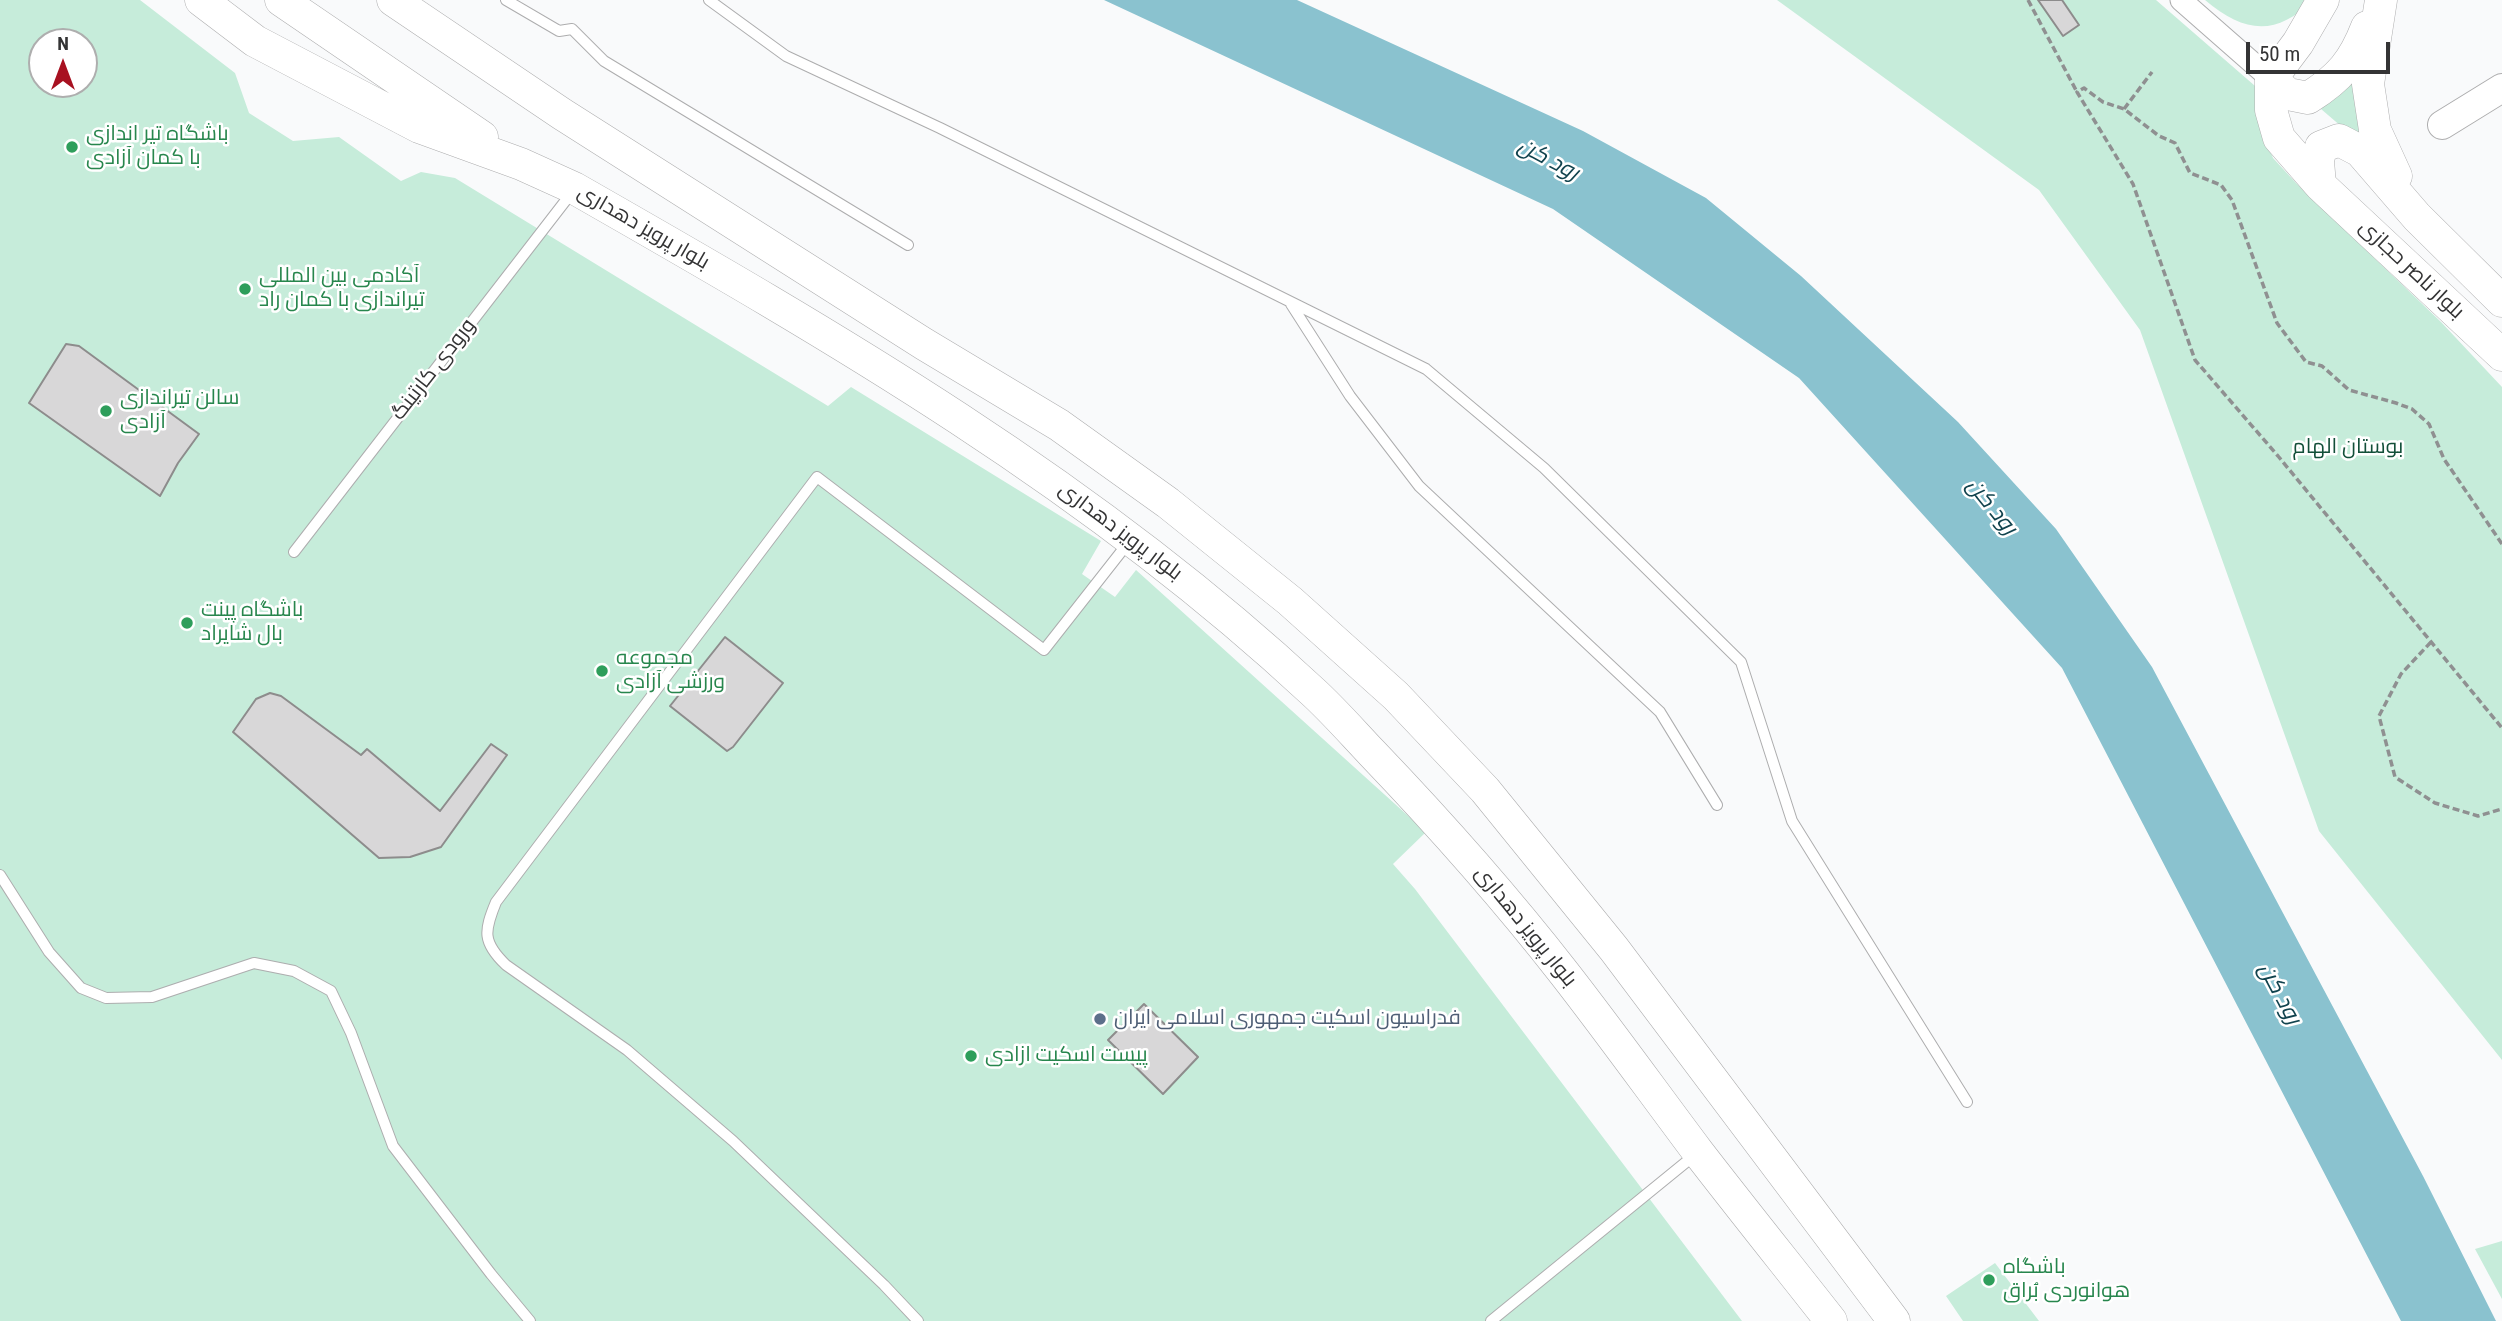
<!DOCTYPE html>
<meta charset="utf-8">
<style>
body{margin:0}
#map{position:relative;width:2502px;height:1321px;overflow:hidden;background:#f9fafb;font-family:"Roboto Condensed",sans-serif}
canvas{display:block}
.north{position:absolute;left:28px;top:28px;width:70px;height:70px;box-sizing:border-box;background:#fff;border:2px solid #aeaeae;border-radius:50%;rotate:0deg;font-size:19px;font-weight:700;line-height:28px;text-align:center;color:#343435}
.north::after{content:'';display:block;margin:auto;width:24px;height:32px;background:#a81121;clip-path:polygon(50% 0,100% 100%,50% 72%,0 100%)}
.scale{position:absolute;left:2246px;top:42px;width:144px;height:32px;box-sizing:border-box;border:4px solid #343435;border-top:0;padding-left:9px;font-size:21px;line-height:24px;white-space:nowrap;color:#343435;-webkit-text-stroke:5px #fff;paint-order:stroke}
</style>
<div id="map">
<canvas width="2502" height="1321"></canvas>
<div class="north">N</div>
<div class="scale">50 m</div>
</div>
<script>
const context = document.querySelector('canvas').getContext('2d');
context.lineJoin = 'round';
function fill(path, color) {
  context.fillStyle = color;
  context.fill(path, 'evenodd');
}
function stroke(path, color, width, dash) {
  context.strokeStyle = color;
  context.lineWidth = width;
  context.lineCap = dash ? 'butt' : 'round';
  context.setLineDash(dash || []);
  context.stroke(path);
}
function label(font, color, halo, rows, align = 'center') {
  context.font = font + ' "Roboto Condensed",Cairo,sans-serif';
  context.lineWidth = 5;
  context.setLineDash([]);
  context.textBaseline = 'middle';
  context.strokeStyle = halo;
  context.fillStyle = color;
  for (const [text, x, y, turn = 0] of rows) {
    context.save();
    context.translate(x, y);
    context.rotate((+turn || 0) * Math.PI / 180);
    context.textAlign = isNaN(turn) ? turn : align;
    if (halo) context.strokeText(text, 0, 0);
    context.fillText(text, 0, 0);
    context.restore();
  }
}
fill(new Path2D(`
 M0,0H140L235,73L249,113L293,141L339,137L401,181L421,172L455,178L828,406L851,387L1101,541L1082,574L1115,597L1136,570L1426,832L1393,864L1415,889L1742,1321H0ZM42,42H84V84H42Z
 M1777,0H2156L2262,92L2260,126L2273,158L2296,183L2441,322L2502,387V1060L2319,831L2140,330L2039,190Z
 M2205,0H2313C2276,37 2244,33 2205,0Z
 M2360,67L2363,145L2321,109Z
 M2502,1241V1299L2475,1249Z
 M1995,1263L2039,1321H1963L1946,1296Z`), '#c6ecda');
fill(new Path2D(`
 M1104,0H1297L1583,131L1706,198L1801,276L1958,422L2056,529L2152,667L2423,1176L2496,1321H2401L2062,668L1799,378L1553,209Z`), '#8ac2cf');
const building = new Path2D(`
 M2038,0H2062L2079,25L2063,36Z
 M66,344L79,346L199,434L178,463L160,496L29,403Z
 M725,637L783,683L733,747L727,751L670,706Z
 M270,693L281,696L361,755L367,749L440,811L491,744L507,755L441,847L410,857L379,858L233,732L256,699Z
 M1144,1004L1198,1057L1163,1094L1108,1040Z`);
fill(building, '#d8d7d8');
stroke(building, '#8d8c8c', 2);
const service = new Path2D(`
 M506,0L559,31L572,29L604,61L908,245
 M709,0L786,56L940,128L1426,369L1544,468L1741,662L1792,821L1967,1102
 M1291,304L1350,396L1419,486L1660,712L1717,805
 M294,552L573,191
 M0,875L49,952L81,988L106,998L152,997L254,963L294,971L331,991L351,1033L393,1146L491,1274L530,1321
 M918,1321L884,1285L733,1141L627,1050L506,965C482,942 484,931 496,902L817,477L1044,650L1128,543
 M1491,1321L1696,1154`);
const minor = new Path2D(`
 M2181,0L2271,79`);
const tertiary = new Path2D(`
 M2442,125L2502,88`);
const secondary = new Path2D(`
 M201,0L255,41L419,127L521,164L574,188C835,337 1091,485 1312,691C1333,710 1352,732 1372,753C1439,823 1504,896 1564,973C1610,1032 1653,1092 1698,1152C1742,1209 1787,1265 1831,1321
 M281,0L482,137
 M393,0L562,114L924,344L1059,425L1168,503L1290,601L1396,696L1485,790L1614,949L1894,1321
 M2323,0L2298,43L2271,79V110L2279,138L2320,185L2502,355
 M2381,0L2368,84L2375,130L2396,176
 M2271,79L2288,94L2308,98C2340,78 2354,61 2367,27
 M2320,185L2318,161L2321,147L2339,140L2360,151L2417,217L2502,301`);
stroke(service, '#adadae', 12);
stroke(minor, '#adadae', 23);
stroke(tertiary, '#adadae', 30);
stroke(secondary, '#adadae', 33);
stroke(new Path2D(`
 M2028,0L2077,92
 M2124,109L2152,72
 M2502,544L2444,459L2429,424L2412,409L2396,403L2349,390L2322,366L2306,362L2277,323L2232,200L2221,185L2190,173L2175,143L2159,136L2124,109L2103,102L2084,88L2077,92L2133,184L2195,360L2278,456L2502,728
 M2431,642L2401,674L2379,716L2395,777L2435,803L2478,816L2502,809`), '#8f9091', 3.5, [7, 3.5]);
stroke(service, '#fff', 10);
stroke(minor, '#fff', 21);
stroke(tertiary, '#fff', 28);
stroke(secondary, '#fff', 32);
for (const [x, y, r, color] of [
 [72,147,7,"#2e9e5b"],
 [245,289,7,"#2e9e5b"],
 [106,411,7,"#2e9e5b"],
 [187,623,7,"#2e9e5b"],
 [602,671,7,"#2e9e5b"],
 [1100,1019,7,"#5c6f8a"],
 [971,1056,7,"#2e9e5b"],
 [1989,1280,7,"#2e9e5b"]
]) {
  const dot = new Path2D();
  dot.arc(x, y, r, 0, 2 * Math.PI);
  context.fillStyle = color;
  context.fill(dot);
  stroke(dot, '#fff', 2.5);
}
label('21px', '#27864d', '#fff', [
 ["باشگاه تیر اندازی",86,135],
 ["با کمان آزادی",86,159],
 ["آکادمی بین المللی",259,277],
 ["تیراندازی با کمان راد",259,301],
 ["سالن تیراندازی",120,399],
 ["آزادی",120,423],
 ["باشگاه پینت",201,611],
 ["بال شایراد",201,635],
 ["مجموعه",616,659],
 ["ورزشی آزادی",616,683],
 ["پیست اسکیت ازادی",985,1056],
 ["باشگاه",2003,1268],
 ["هوانوردی بُراق",2003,1292]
], 'left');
label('21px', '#343435', '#fff', [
 ["بلوار پرویز دهداری",643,228,30],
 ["بلوار ناصر حجازی",2411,270,43],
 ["ورودی کارتینگ",434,370,-52],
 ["بلوار پرویز دهداری",1120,532,37],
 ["بلوار پرویز دهداری",1525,927,51]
]);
label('21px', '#124f39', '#fff', [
 ["بوستان الهام",2348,448]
]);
label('21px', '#4e5e75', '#fff', [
 ["فدراسیون اسکیت جمهوری اسلامی ایران",1114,1019]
], 'left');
label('italic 23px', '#11434e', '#fff', [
 ["رود کن",1548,160,28],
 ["رود کن",1991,507,51],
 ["رود کن",2279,994,62]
]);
</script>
